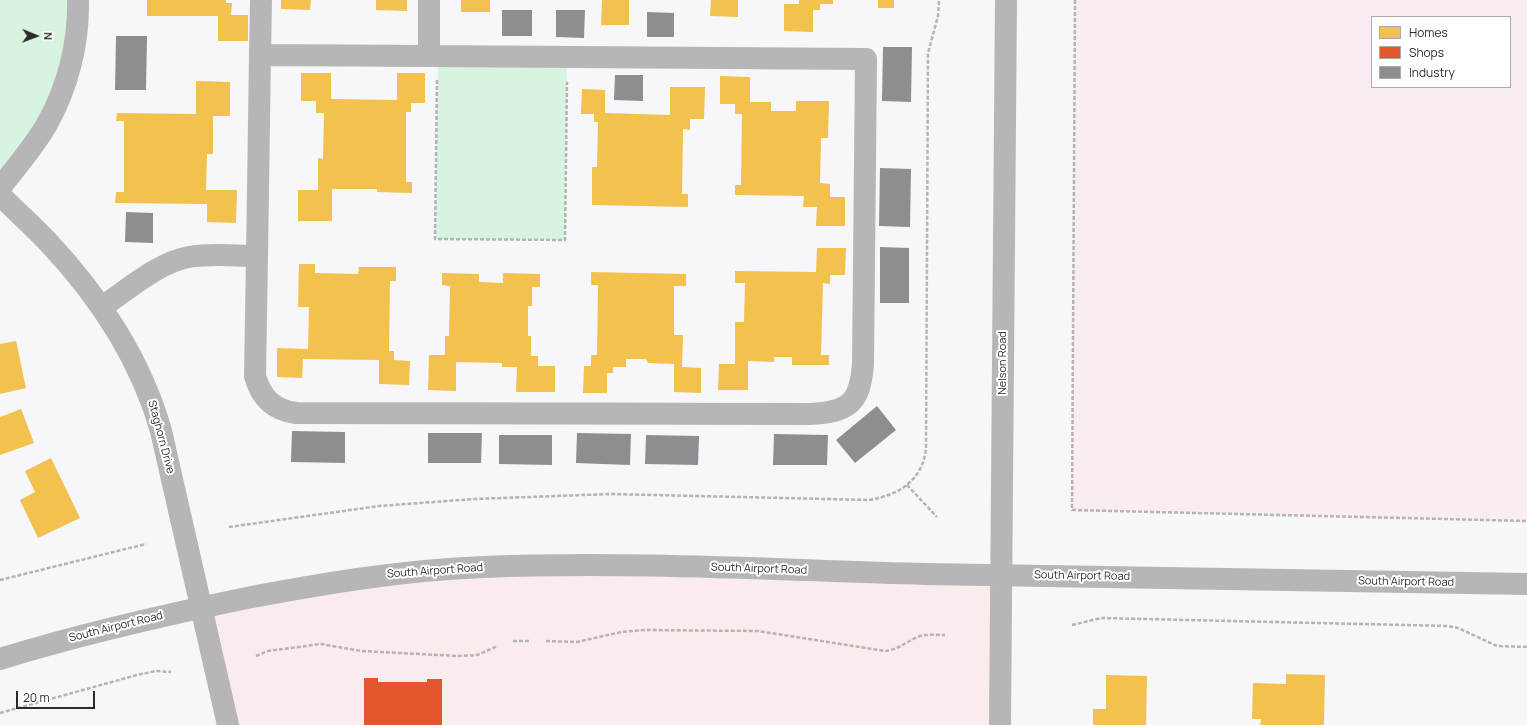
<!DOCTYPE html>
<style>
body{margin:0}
#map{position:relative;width:1527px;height:725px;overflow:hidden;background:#f6f6fb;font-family:Manrope,sans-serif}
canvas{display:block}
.legend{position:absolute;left:1371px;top:16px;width:140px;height:72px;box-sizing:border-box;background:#fff;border:1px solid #aaaaac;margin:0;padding:5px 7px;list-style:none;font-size:12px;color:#2b2b2f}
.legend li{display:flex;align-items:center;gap:8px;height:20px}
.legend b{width:20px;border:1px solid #aaaaac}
.north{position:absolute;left:16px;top:16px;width:40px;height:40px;-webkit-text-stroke:3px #fff;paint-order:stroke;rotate:91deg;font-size:11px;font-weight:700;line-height:16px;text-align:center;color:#2b2b2f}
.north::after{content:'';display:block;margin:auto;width:14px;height:18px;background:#2b2b2f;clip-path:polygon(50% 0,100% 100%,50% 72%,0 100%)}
.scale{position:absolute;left:16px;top:691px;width:79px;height:18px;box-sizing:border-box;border:2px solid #2b2b2f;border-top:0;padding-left:5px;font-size:12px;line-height:14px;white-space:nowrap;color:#2b2b2f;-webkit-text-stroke:3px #fff;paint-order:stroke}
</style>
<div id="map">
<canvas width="1527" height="725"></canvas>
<ul class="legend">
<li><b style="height:11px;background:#f2c14e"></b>Homes</li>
<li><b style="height:11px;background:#e4572e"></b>Shops</li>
<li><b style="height:11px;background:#8d8d92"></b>Industry</li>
</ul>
<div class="north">N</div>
<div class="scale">20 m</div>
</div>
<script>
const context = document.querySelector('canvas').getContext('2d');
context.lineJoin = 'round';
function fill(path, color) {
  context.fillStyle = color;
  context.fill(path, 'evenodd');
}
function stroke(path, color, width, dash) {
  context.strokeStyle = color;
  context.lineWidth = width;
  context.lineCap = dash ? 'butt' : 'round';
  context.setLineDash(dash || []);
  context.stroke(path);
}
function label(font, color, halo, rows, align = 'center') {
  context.font = font + ' Manrope,sans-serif';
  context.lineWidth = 4;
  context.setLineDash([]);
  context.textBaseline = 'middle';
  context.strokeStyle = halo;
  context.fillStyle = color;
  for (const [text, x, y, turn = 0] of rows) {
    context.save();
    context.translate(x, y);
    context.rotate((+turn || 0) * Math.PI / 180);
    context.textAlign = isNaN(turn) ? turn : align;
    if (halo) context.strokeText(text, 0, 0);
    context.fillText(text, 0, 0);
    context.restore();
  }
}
fill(new Path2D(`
 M387,574L1002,575L1000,725H228L202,607Z`), '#faeced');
fill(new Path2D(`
 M1074,0H1527V520L1072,510ZM1372,17H1510V87H1372Z`), '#f9ecf4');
fill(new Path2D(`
 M0,0H78L73,53L0,188Z
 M438,56L567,57L565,240L435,239Z`), '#d7f4e0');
fill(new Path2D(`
 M147,0H226V3H232L231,15H248V41H218V16H147Z
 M281,0H311L310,10L281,9Z
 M376,0H407V11L376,10Z
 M461,0H490V12H461Z
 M602,0H629V25H601Z
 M711,0H738V17L710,16Z
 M799,0H833V4H820V10H813V32L784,31V4H799Z
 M878,0H894V8H878Z
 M301,73H331V99L397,100V73H425V103H411V112H406V182H412V193L377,192V189H332V221H298V190H318V158L323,159L324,113H316V101H301Z
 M720,76L750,77V102H771V111H796V101H829L828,138H821L820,183L830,184V197H845V226H816L817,207H803L804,196L735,195V185H741L742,114H735V104H720Z
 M196,81L230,82V116H213V154H207L206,190H237L236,223L207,222V204L115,203L116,192H124V121H116L117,113L196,114Z
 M670,87H705L704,119H690V130L683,129L682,194H688V207L592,205V167H597L598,122H594V114H581L582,89L605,90V113L670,115Z
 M817,248H846L845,275H830V284L823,283L821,355H829V365H792V357H774V362L748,361V390H718L719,364H735V322H744L745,283H735V271L816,272Z
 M299,264H315V273L358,274L359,267H396V281H390L389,351H394V360L410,361L409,385L379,384V360L303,359L302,378L277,377V348L308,349L309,307H298Z
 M591,272L686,274V286H674V335H683L682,367L701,368V393L674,392V364L648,363L646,359H626V367H613V373H607V393H583L584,366H591V355H597L598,285H591Z
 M442,273L479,274V282L503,283V273L540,274V287H532V306H528V336H531V356H538V366H555V392H516L517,367H502V363L456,362V391L428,390L429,355H445V336H449L450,286L442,285Z
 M16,341L26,388L0,394V344Z
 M21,409L34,443L0,455V417Z
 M51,458L80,518L38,538L20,500L35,492L25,471Z
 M1286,674L1325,675L1324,725H1260L1261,719H1252L1253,683L1286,684Z
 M1106,675L1147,676L1146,725H1093V709H1106Z`), '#f2c14e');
fill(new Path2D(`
 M364,678H378V682H427V679H442V725H364Z`), '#e4572e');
fill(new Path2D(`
 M502,10H532V36H502Z
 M556,10H585L584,38L556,37Z
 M647,12L674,13V37H647Z
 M116,36H147L146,90H115Z
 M883,47H912L911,102L882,101Z
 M615,75H643V101L614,100Z
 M880,168L911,169L910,227L879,226Z
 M126,212L153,213V243L125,242Z
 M880,247L909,248V303H880Z
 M877,406L896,430L855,463L836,440Z
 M292,431L345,432V463L291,462Z
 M428,433H482L481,463H428Z
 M577,433L631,434L630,465L576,463Z
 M774,434L828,435L827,465H773Z
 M499,435H552V465L499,464Z
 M646,435L699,436L698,465L645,464Z`), '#8d8d92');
stroke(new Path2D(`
 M1075,0L1072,510L1527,521
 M437,80L435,239L565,240L567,82
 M907,485L937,517
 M229,527L379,506L474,499L611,494L869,500C899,495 922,481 926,449L928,53L938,16L939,0
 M0,580L146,544
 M1072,625L1101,618L1448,626L1458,628L1497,646L1527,647
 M513,641H531
 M546,641L577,642L621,632L645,630L758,631L885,651C898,650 907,641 920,636C928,634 937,635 945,635
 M256,656L268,651L321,644L361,651L458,656L477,655L498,646
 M0,713L137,675L156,671L171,672`), '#b5b3b5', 2.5, [4, 2]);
stroke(new Path2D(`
 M260,55L261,0
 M0,188C16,167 34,147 47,124C68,87 79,42 78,0
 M0,195C16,211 33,226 48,242C98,295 141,360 161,431L228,725
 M257,256L260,55L429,56
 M102,307C127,290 159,262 189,257C211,253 235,256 257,256L255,376C261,398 274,410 296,413L810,414C849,412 860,403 863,364L866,59L429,56V0`), '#b7b5b7', 22);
stroke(new Path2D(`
 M0,659C81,634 164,615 247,598C326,583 404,570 484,567C631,561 778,570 925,574C1125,578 1326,580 1527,584
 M1000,725L1006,0`), '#b6b5b7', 22);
label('11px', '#2b2b2f', '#fff', [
 ["Nelson Road",1003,363,-90],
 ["Staghorn Drive",161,437,75],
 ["South Airport Road",759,569,2],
 ["South Airport Road",435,571,-4],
 ["South Airport Road",1082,576,1],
 ["South Airport Road",1406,582,1],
 ["South Airport Road",116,627,-14]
]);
</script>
